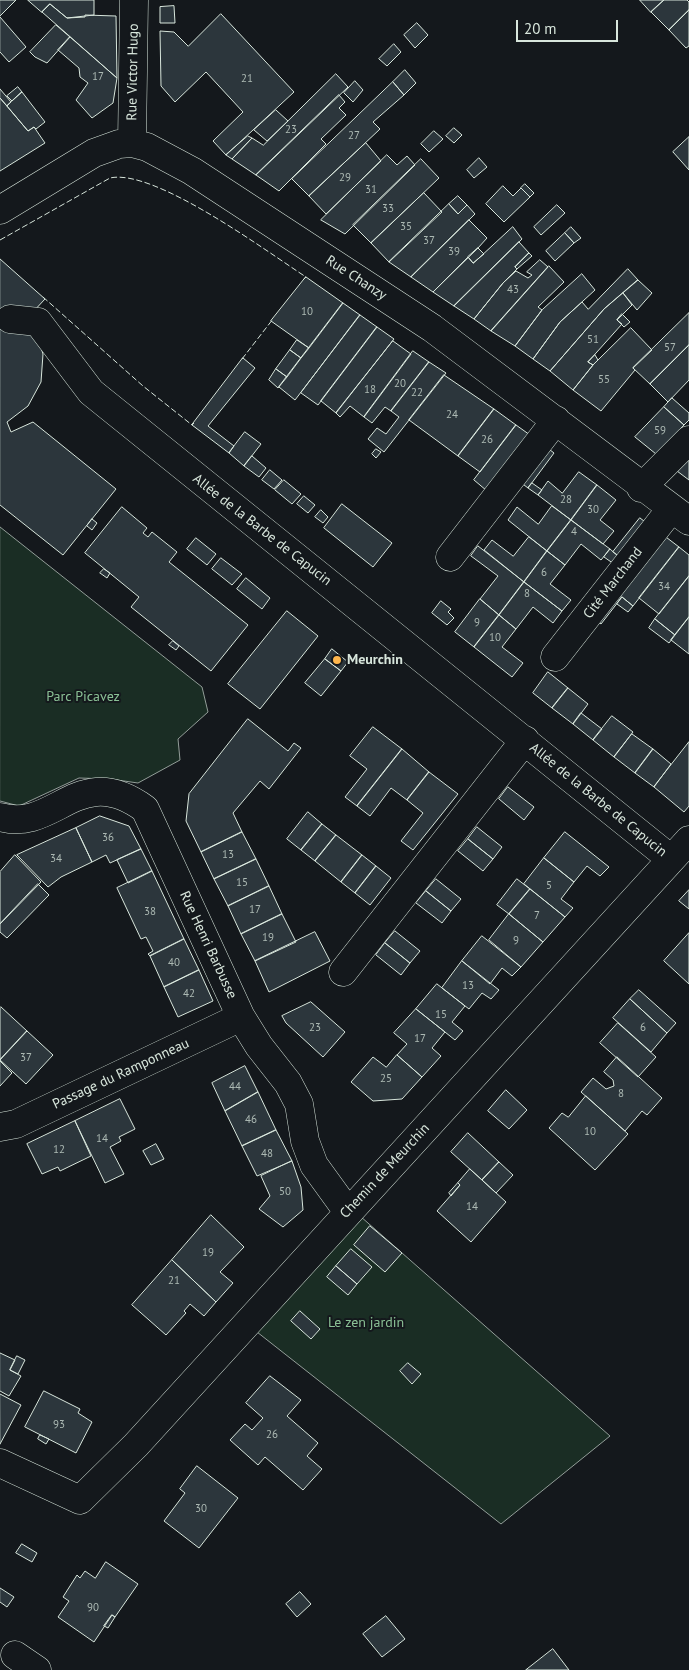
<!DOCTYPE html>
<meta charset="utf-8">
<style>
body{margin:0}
#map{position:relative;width:689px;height:1670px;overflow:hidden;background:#14181c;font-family:"PT Sans",sans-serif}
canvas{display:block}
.scale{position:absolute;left:516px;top:20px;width:102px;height:22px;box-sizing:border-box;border:2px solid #d8e6dc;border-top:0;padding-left:6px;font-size:15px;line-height:18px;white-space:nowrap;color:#d8e6dc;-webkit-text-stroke:4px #14181c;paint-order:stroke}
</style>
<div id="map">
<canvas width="689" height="1670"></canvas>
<div class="scale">20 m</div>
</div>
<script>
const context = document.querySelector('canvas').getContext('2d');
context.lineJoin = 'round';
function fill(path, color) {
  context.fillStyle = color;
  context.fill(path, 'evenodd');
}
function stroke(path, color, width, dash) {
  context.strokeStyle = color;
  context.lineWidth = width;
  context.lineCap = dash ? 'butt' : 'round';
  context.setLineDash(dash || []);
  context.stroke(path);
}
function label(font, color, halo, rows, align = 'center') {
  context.font = font + ' "PT Sans",sans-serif';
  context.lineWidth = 4;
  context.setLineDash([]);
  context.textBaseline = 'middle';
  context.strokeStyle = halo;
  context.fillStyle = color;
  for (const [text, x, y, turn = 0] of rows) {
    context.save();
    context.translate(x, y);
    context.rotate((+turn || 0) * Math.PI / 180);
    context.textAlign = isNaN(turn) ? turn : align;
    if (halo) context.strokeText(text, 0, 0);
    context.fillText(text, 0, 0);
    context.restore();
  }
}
const green = new Path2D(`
 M0,527L202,687L208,712L178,739L180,760L138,783L110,779L79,778L19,806L0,801Z
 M360,1216L610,1436L501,1524L257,1332Z`);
fill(green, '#1a2d24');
stroke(green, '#939e99', 1);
const building = new Path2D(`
 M0,0H16L0,16Z
 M28,0H94V15L67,18L50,4L42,12Z
 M640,0H664L651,12Z
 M664,0H687L689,2V10L669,30L651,12Z
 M50,4L67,18L85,17V15L116,16L117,78L42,12Z
 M174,6L175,23H160V7Z
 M689,10V46L686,48L669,30Z
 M221,14L294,92L226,155L213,141L243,112L206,72L175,102L161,86L160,31L174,32L188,46Z
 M0,17L26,47L9,62L0,52Z
 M417,23L428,35L415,48L404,35Z
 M56,25L70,37L47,63L35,57L30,52Z
 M70,37L117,78L113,103L92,118L76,100L88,83L80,77L79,68L58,50Z
 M394,44L401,52L387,66L379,59Z
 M405,70L416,83L404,95L393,82Z
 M336,74L348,87L256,175L232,159L252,138L263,145Z
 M355,81L363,90L353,102L344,93Z
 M393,82L404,95L373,122L380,129L309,196L292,179Z
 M18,87L22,92L12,101L7,96Z
 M0,89L11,102L7,106L0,98Z
 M22,92L45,122L36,129L34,127L28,131L7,106Z
 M339,95L345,102L339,108L346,115L321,139L326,144L279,191L256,175Z
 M0,98L28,131L34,127L45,143L0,171Z
 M276,110L288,121L267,141L254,130Z
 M454,128L462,135L454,143L446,136Z
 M434,131L443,139L429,152L421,144Z
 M248,136L252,138L232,159L226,155Z
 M689,137V170L673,152Z
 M366,143L381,161L326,214L309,196Z
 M387,155L397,165L407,156L415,165L345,234L321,220Z
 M479,158L487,167L474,178L467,170Z
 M421,159L439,178L371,243L353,225Z
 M525,184L534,193L530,197L521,188Z
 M503,186L513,196L521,188L530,197L504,222L486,204Z
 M424,193L442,212L389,262L371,243Z
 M458,196L467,205L458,214L449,204Z
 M449,204L458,214L467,205L475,214L411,277L389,262Z
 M557,205L565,213L541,235L534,227Z
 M469,220L487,238L478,248L433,292L411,277Z
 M513,227L522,239L454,306L433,292L468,257L473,263Z
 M571,227L581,238L574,243L565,233Z
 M565,233L574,243L555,261L546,251Z
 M519,242L529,253L515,267L517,269L503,283L474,319L454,306Z
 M478,248L484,254L473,263L468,257Z
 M529,253L532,256L517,269L515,267Z
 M0,259L45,299L31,314L43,354L41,382L28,406L7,422L11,432L33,422L116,489L63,555L0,505Z
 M540,260L548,267L491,331L474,319L503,283L516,271L528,278L532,275L527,272Z
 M549,266L564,282L538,307L542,310L515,346L491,331Z
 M628,269L638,280L604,309L550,371L533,359L560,322L582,302L588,309Z
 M582,274L595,290L560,322L533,359L515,346L542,310Z
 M306,277L343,303L309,348L271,321Z
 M638,280L652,293L637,310L623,293Z
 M623,293L632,305L617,320L622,324L588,362L593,365L573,390L550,371L604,309Z
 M343,303L360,315L295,400L279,387Z
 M689,313V345L650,384L633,368Z
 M622,314L630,322L624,327L617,320Z
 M360,315L377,327L318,405L301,393Z
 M377,327L394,339L336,413L321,401Z
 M631,328L652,350L633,368L635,370L601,411L573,390L593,365Z
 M297,340L309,348L301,358L290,350Z
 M393,341L411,354L364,417L350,406L340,417L336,413Z
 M689,345V380L668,402L650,384Z
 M290,350L301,358L287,377L276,369Z
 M413,351L429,362L391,411L385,407L372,423L364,417Z
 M595,355L598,360L593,365L588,362Z
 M243,358L255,368L208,426L234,446L229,453L192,425Z
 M429,362L446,373L384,452L368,439L377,428L386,434L399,417L391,411Z
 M276,369L287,377L278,388L269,380Z
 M444,375L494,409L458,456L409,420Z
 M672,398L689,413V420L684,425L664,407Z
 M664,407L684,425L656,454L635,437Z
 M494,409L516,425L480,472L458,456Z
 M516,425L537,440L493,496L474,480Z
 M245,432L261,444L244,466L229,453Z
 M541,443L554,453L528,488L515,478Z
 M376,449L381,452L376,458L372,454Z
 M252,456L266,468L259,477L244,466Z
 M689,459V480L677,471Z
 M270,470L282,480L274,489L262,480Z
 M579,472L597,485L571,520L538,495L548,481L562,493Z
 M284,480L301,494L292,504L275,490Z
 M532,483L542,490L538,495L528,488Z
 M597,485L616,500L600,520L614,531L603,544L571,520Z
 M304,496L315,505L308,513L297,504Z
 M342,504L392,543L373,567L324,528Z
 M552,506L571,520L547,551L508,520L517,507L538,524Z
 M122,507L147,528L143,533L148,537L152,532L177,552L169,562L248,625L211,671L131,607L139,597L85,553Z
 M321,510L328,517L323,523L315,517Z
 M640,518L653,528L626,561L613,552Z
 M92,519L97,523L92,530L87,526Z
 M571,520L610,549L601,560L581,544L565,565L547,551Z
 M658,531L679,547L633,606L622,597L601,624L591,616Z
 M529,537L547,551L524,582L484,550L492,540L513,556Z
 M196,538L216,554L207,565L187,549Z
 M478,546L524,582L499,615L480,599L498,576L471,556Z
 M679,547L689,555V576L659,614L639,598Z
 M610,549L619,557L614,564L604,557Z
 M547,551L565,565L550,584L571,600L562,611L524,582Z
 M221,558L242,574L232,585L212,569Z
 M104,569L110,573L107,578L100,573Z
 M689,576V617L675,635L655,619Z
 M246,578L270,598L262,609L237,589Z
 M524,582L562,611L553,623L533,607L516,629L499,615Z
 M622,597L633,606L628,612L617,604Z
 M480,599L499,615L474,647L455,632Z
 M441,601L451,609L448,612L454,618L447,625L432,613Z
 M287,611L318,636L260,709L228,684Z
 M499,615L516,629L502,647L523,663L512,677L474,647Z
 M689,617V654L671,640Z
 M655,619L675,635L669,643L649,628Z
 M173,641L179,646L176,650L169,645Z
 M332,649L348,662L341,671L325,659Z
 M325,659L341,671L321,696L305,683Z
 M548,672L568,688L552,708L533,693Z
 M568,688L588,704L573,724L552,708Z
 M581,713L602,729L593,740L573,724Z
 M612,716L633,732L614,757L593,740Z
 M248,719L288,751L294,743L301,748L269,789L260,781L233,813L242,832L201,852L186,821L189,794Z
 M373,727L402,749L357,806L345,797L367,769L350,756Z
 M632,734L653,749L635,773L614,757Z
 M689,742V806L684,812L654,787Z
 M402,749L429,772L407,800L391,788L370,816L357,806Z
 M653,749L671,764L654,787L635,773Z
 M429,772L458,794L413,850L401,841L423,813L407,800Z
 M508,787L534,807L524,820L499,799Z
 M308,812L322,824L301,850L287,839Z
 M100,816L129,826L141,849L110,863L106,855L92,862L76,828Z
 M322,824L336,835L315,861L301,850Z
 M477,827L502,847L493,859L468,839Z
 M76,828L92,862L61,877L48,887L17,855Z
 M242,832L256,859L214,879L201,852Z
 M565,832L609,867L600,876L587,866L574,882L544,858Z
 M336,835L362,855L341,882L315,861Z
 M468,839L493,859L483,871L458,851Z
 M141,849L152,871L128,883L117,860Z
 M15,855L41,882L0,924V872Z
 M362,855L376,866L355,893L341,882Z
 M544,858L574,882L561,899L573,908L565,917L524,884Z
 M256,859L269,886L228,906L214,879Z
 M376,866L391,878L370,905L355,893Z
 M152,871L184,939L150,956L148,954L153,951L146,937L141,939L117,888Z
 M436,879L461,899L451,911L426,891Z
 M517,879L530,889L509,914L497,905Z
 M38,884L49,895L7,938L0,932V924Z
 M269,886L282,914L241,934L228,906Z
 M530,889L565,917L543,942L509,914Z
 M689,890V909L679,901Z
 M426,891L451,911L442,923L416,903Z
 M282,914L296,942L255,961L241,934Z
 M509,914L543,942L521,967L489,940Z
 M395,931L420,951L410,963L385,943Z
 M315,932L330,961L269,992L255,961Z
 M689,933V984L664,961Z
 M482,936L521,967L512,976L502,968L490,984L462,961Z
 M184,939L199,970L164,987L150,956Z
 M385,943L410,963L401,975L376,955Z
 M462,961L499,990L491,999L482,993L469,1009L442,988Z
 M199,970L213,1001L178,1017L164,987Z
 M437,984L465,1006L452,1022L463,1031L455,1040L416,1009Z
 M639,990L676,1023L667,1033L630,999Z
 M630,999L667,1033L651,1052L613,1018Z
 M311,1002L345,1032L323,1057L286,1023L282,1016Z
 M1,1007L27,1031L0,1060V1008Z
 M416,1009L445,1032L432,1048L441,1056L422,1077L397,1055L407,1044L394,1033Z
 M618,1023L656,1057L638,1077L600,1043Z
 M27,1031L53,1055L26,1084L0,1060Z
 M397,1055L422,1077L402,1099L373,1101L351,1082L373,1057L386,1067Z
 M617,1057L662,1098L647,1115L642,1111L625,1131L581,1092L593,1078L606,1089L614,1086L613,1080L604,1072Z
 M0,1061L12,1073L0,1086Z
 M245,1066L258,1092L225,1111L212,1083Z
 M506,1090L527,1110L509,1129L488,1111Z
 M258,1092L276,1130L242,1146L225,1111Z
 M586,1096L628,1134L595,1170L549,1128L562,1113L568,1117Z
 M120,1099L135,1129L119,1137L121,1141L110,1147L124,1174L105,1183L75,1121Z
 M75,1121L91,1156L60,1171L58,1167L42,1174L27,1144Z
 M276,1130L292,1161L257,1176L242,1146Z
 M468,1133L499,1162L482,1180L451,1152Z
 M156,1144L164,1159L151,1165L143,1151Z
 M292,1161L301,1187L303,1210L283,1227L259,1209L270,1196L261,1176Z
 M499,1162L513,1175L496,1193L482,1180Z
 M470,1169L506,1202L471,1242L437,1211L460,1185L458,1183Z
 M458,1183L460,1185L451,1196L449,1193Z
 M211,1215L244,1247L220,1272L233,1283L216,1302L172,1260Z
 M370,1226L402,1253L385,1272L354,1245Z
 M351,1249L372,1267L357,1284L336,1266Z
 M172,1260L216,1302L204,1316L190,1304L184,1311L186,1313L166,1335L132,1305Z
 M336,1266L357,1284L348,1295L327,1277Z
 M300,1311L320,1329L311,1339L291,1321Z
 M0,1353L15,1360L10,1370L21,1376L9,1396L0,1391Z
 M17,1356L25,1360L18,1374L10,1370Z
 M408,1363L421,1374L412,1384L400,1371Z
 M270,1376L301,1400L287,1416L318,1443L307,1456L322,1469L303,1490L265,1457L258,1465L230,1440L245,1424L252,1430L263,1418L246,1403Z
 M44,1391L80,1409L78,1413L92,1422L76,1453L25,1427Z
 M0,1394L21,1405L0,1444Z
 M40,1435L49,1439L46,1444L38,1439Z
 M197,1466L238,1498L199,1548L164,1521L185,1493L180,1489Z
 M22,1544L37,1553L32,1562L16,1553Z
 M106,1562L138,1584L115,1617L112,1615L94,1642L58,1617L69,1601L63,1597L77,1575L80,1578L85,1571L95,1578Z
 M0,1588L14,1597L7,1607L0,1602Z
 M300,1592L311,1604L297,1617L286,1604Z
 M112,1615L115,1617L108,1628L104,1626Z
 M386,1616L405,1639L382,1657L363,1634Z
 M553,1649L569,1670H526Z`);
fill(building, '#2c363c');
stroke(building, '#d8e6dc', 1);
const minor = new Path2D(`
 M132,143L134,0
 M0,210L94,153L119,144L132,143L147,147L192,171L432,328L689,521
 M10,319L38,322L91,392L671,859
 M641,488L689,440
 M450,557L556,420
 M555,657L671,509
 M0,817C56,833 78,760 145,809L241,1017L259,1046L288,1083L299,1104L305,1141L314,1165L348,1212
 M343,972L525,740
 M0,1127L16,1124L241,1017
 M0,1463L80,1500L136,1445L689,840
 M15,1655L37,1670`);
stroke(minor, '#d8e6dc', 29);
stroke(minor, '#14181c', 28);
stroke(new Path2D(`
 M0,240L110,178C154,168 266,251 306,277L303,280
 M43,297L143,386L192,425L194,423
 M242,359L273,319`), '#d8e6dc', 1, [6, 2.5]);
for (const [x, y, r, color] of [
 [337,660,5,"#ffb74d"]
]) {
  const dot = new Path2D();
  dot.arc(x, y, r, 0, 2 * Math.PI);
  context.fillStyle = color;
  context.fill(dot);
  stroke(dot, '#14181c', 2);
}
label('11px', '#adbab4', null, [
 ["17",98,77],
 ["21",247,79],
 ["23",291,130],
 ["27",354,136],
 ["29",345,178],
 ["31",371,190],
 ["33",388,209],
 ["35",406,227],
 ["37",429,241],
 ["39",454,252],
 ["43",513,290],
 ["10",307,312],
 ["51",593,340],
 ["57",670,348],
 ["55",604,380],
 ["20",400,384],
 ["18",370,390],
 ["22",417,393],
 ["24",452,415],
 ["59",660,431],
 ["26",487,440],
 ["28",566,500],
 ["30",593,510],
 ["4",574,532],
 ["6",544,573],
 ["34",664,587],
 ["8",527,594],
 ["9",477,623],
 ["10",495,638],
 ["36",108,838],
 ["13",228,855],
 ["34",56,859],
 ["15",242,883],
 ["5",549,886],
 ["17",255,910],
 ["38",150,912],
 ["7",537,916],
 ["19",268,938],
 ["9",516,941],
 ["40",174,963],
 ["13",468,986],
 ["42",189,994],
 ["15",441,1015],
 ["23",315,1028],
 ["6",643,1028],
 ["17",420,1039],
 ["37",26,1058],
 ["25",386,1079],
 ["44",235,1087],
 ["8",621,1094],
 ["46",251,1120],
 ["10",590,1132],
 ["14",102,1139],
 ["12",59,1150],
 ["48",267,1154],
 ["50",285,1192],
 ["14",472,1207],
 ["19",208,1253],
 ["21",174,1281],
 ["93",59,1425],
 ["26",272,1435],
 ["30",201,1509],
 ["90",93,1608]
]);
label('14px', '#d8e6dc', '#14181c', [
 ["Rue Victor Hugo",133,72,-89],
 ["Rue Chanzy",356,278,33],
 ["Allée de la Barbe de Capucin",262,530,38],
 ["Cité Marchand",613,583,-52],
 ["Allée de la Barbe de Capucin",598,800,39],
 ["Rue Henri Barbusse",208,945,65],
 ["Passage du Ramponneau",121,1074,-25],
 ["Chemin de Meurchin",385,1171,-47]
]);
label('bold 14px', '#d8e6dc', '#14181c', [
 ["Meurchin",347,660]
], 'left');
label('14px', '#8ac095', '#14181c', [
 ["Parc Picavez",83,697],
 ["Le zen jardin",366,1323]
]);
</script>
